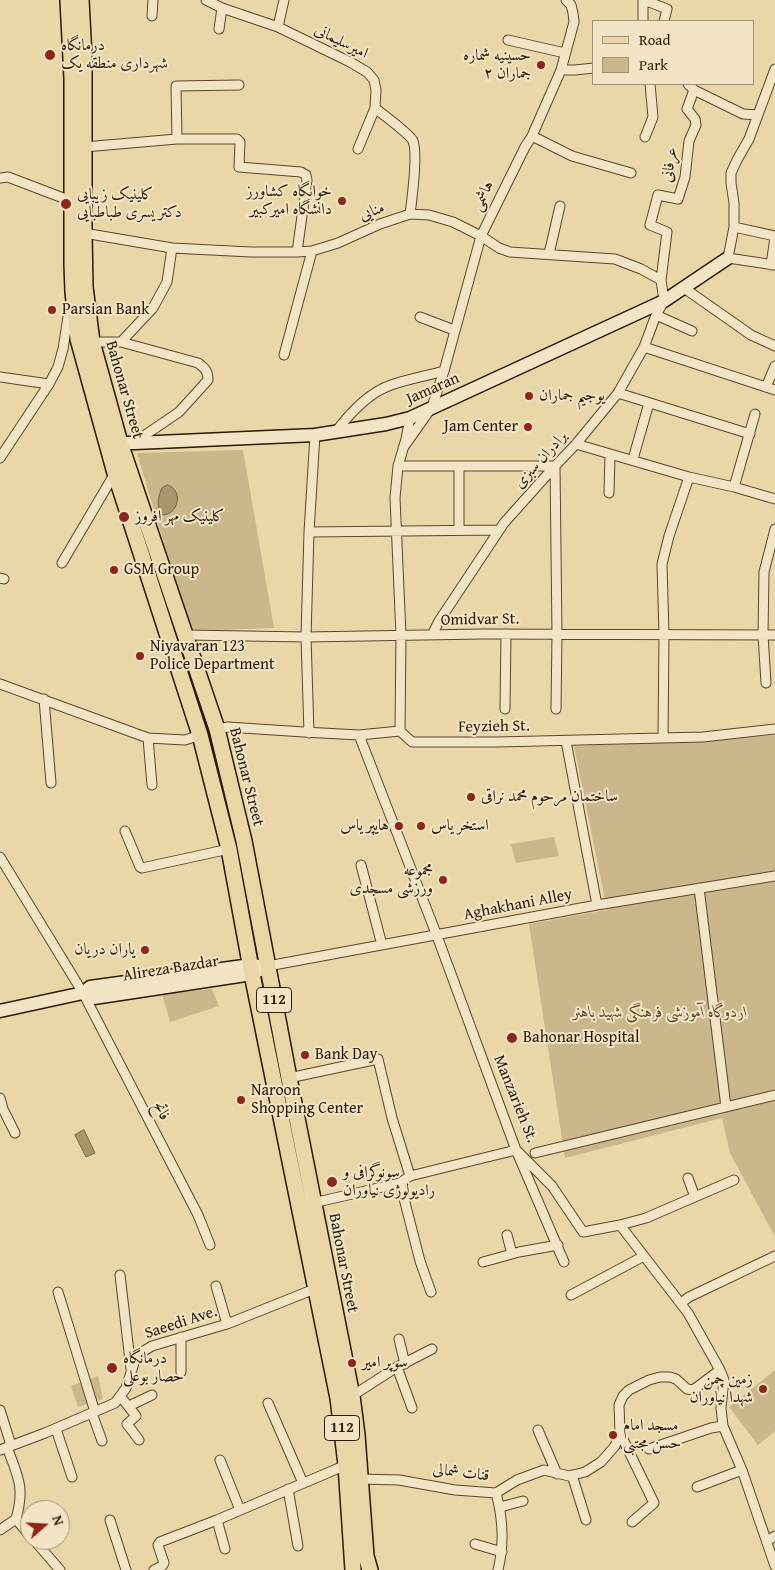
<!DOCTYPE html>
<meta charset="utf-8">
<style>
body{margin:0}
#map{position:relative;width:775px;height:1570px;overflow:hidden;background:#ead7a7;font-family:"Gentium Book Plus",serif}
canvas{display:block}
.legend{position:absolute;left:592px;top:20px;width:162px;height:65px;box-sizing:border-box;background:#f1e5c6;border:1px solid #a29377;margin:0;padding:6px 9px;list-style:none;font-size:15px;color:#2b1900}
.legend li{display:flex;align-items:center;gap:10px;height:25px}
.legend b{width:25px;border:1px solid #a29377}
.north{position:absolute;left:20px;top:1500px;width:50px;height:50px;box-sizing:border-box;background:#f1e5c6;border:1px solid #a29377;border-radius:50%;rotate:71deg;font-size:14px;font-weight:700;line-height:20px;text-align:center;color:#2b1900}
.north::after{content:'';display:block;margin:auto;width:18px;height:22px;background:#8f2418;clip-path:polygon(50% 0,100% 100%,50% 72%,0 100%)}
</style>
<div id="map">
<canvas width="775" height="1570"></canvas>
<ul class="legend">
<li><b style="height:6px;background:#ead7a7"></b>Road</li>
<li><b style="height:14px;background:#cab78b"></b>Park</li>
</ul>
<div class="north">N</div>
</div>
<script>
const context = document.querySelector('canvas').getContext('2d');
context.lineJoin = 'round';
function fill(path, color) {
  context.fillStyle = color;
  context.fill(path, 'evenodd');
}
function stroke(path, color, width, dash) {
  context.strokeStyle = color;
  context.lineWidth = width;
  context.lineCap = dash ? 'butt' : 'round';
  context.setLineDash(dash || []);
  context.stroke(path);
}
function label(font, color, halo, rows, align = 'center') {
  context.font = font + ' "Gentium Book Plus",Amiri,serif';
  context.lineWidth = 4;
  context.setLineDash([]);
  context.textBaseline = 'middle';
  context.strokeStyle = halo;
  context.fillStyle = color;
  for (const [text, x, y, turn = 0] of rows) {
    context.save();
    context.translate(x, y);
    context.rotate((+turn || 0) * Math.PI / 180);
    context.textAlign = isNaN(turn) ? turn : align;
    if (halo) context.strokeText(text, 0, 0);
    context.fillText(text, 0, 0);
    context.restore();
  }
}
fill(new Path2D(`
 M243,450L274,628L190,631L137,453Z
 M775,735V1237L730,1153L722,1118L565,1158L529,924L607,910L574,746L723,740Z
 M554,837L559,856L516,863L511,844Z
 M212,989L219,1006L170,1022L162,994Z
 M775,1370V1431L758,1445L729,1407Z
 M98,1376L103,1399L78,1407L71,1386Z`), '#cab78b');
const water = new Path2D(`
 M168,485C184,491 178,515 162,515C156,505 158,497 162,488Z
 M84,1130L95,1153L86,1157L75,1135Z`);
fill(water, '#a9966e');
stroke(water, '#776442', 1);
const street = new Path2D(`
 M206,0L222,8L278,27L350,62L367,72L374,80L376,90L375,108C383,115 409,133 413,141C418,154 412,199 410,214
 M644,0L667,9L664,21
 M152,16L153,0
 M643,21V0
 M278,27L284,0
 M219,29L222,8
 M508,40L565,53
 M775,69L749,139L737,160L731,173V183L734,203V227L728,258L775,265
 M561,70H575L594,68
 M688,84L694,90L743,114L758,115
 M532,136L572,156L631,173
 M645,137L653,117L650,84
 M177,139L176,86L239,85
 M84,147L177,139H237L240,142L239,167L301,172L306,175L307,180L297,252
 M358,149L375,108
 M0,178L8,177L71,201
 M734,227L775,236
 M84,233L172,248L251,252H297L312,251L338,243L380,224L410,214L429,215L453,222L481,236L499,248L510,252L615,259L641,269L661,280
 M549,254L560,206
 M771,265L775,237
 M684,288L751,335L775,346
 M656,315L692,331
 M420,317L454,330
 M92,342H121L198,363C205,368 208,371 208,380L179,412L135,442
 M121,342L153,308L167,282L172,248
 M644,347L775,390
 M284,355L312,251
 M0,377L49,384
 M766,387L775,366
 M618,393L750,434
 M335,433C349,414 368,393 391,385C408,379 426,376 444,371
 M576,444L689,477L734,487L775,499
 M403,448L432,407L444,371L481,236L525,147L532,136L561,70L574,22L573,13L571,5L566,0
 M0,458L49,384L58,367L63,349L70,304
 M633,459L649,403
 M398,466H555
 M555,466L557,634L556,709
 M734,487L755,414
 M609,493L610,455
 M459,530V466
 M309,532L499,530
 M62,563L115,473
 M0,578L4,579
 M186,635L306,637L482,634L775,635
 M432,635L439,621L504,523L555,466L576,444L618,393L644,347L656,315L664,301L661,280L667,232L650,225L658,195L678,199L685,177L689,141L696,125L695,119L687,109L694,90
 M766,683L763,635L764,572L775,529
 M0,684L148,738L185,740L200,735
 M44,699L51,783
 M505,709L506,634
 M217,729L228,727L304,732L359,735L400,731L412,742H497L703,737L775,729
 M400,731L401,635L395,498L398,466L406,439L410,418
 M309,733L306,637L309,532L315,435
 M359,735L437,936L516,1150L552,1186L583,1232L620,1225L688,1313L720,1370L724,1380L721,1408L723,1426L742,1470L775,1566
 M148,738L152,785
 M663,738L664,635L662,564L669,536L689,477
 M566,741L597,905
 M125,831L140,867L142,868L229,849
 M0,857L83,993L198,1215L210,1245
 M361,865L382,945
 M699,888L726,1107
 M268,966L597,905L775,876
 M289,1078L378,1059L392,1118L410,1176
 M0,1098L3,1109L15,1133
 M535,1153L775,1095
 M688,1178L695,1197
 M400,1183L420,1261L431,1292
 M313,1203L400,1183L410,1176L516,1150L564,1262
 M620,1225L646,1218L734,1180
 M507,1235L512,1254
 M483,1262L519,1252L558,1245
 M120,1275L131,1369
 M216,1286L227,1324
 M58,1292L95,1412
 M571,1295L644,1256
 M681,1303L689,1297L775,1256
 M399,1339L405,1364
 M397,1367L412,1408
 M181,1372V1337
 M352,1396L397,1367L432,1349
 M121,1397L136,1416L127,1424L139,1440
 M268,1403L303,1483
 M129,1406L152,1395
 M0,1410L11,1445
 M92,1413L102,1441
 M56,1429L72,1477
 M538,1430L557,1474
 M620,1433L654,1503L632,1522
 M649,1449L711,1428L723,1426
 M0,1450L45,1433L115,1403L126,1388L135,1360L142,1352L152,1346L227,1324L317,1288
 M220,1460L240,1510
 M572,1475L586,1520
 M360,1479L399,1480L455,1490L496,1493L517,1480L544,1470L569,1476L585,1472L601,1462L615,1446L620,1433L619,1405L623,1396L629,1390L649,1380L660,1377H670L676,1379L687,1389L693,1390L720,1370
 M697,1487L742,1470
 M288,1489L298,1546
 M496,1493C503,1518 504,1545 498,1570
 M500,1507L523,1501
 M16,1519L30,1536
 M110,1520L126,1570
 M217,1520L225,1549
 M0,1530L16,1519C25,1487 18,1477 7,1447
 M34,1540L60,1570
 M767,1541L775,1536
 M475,1544L502,1552
 M154,1570L162,1566L164,1563L158,1545L160,1542L217,1520L346,1465`);
const secondary = new Path2D(`
 M112,446L120,443H135L315,435L386,424L410,418L664,301L728,258
 M83,993L90,987L251,965L259,966
 M0,1011L83,993L94,998L252,974L268,966`);
const primary = new Path2D(`
 M68,0L72,78V264L73,292L78,339L115,473L200,735L229,849L252,974L338,1398L346,1465L353,1570
 M81,0L84,57V233L85,287L92,342L120,443L217,729L244,841L289,1078L352,1396L357,1435L366,1556L370,1570`);
stroke(street, '#5b482a', 11);
stroke(secondary, '#2b1900', 15);
stroke(primary, '#2b1900', 18);
stroke(street, '#f1e5c6', 9);
stroke(secondary, '#f1e5c6', 12);
stroke(primary, '#ead7a7', 15);
for (const [x, y, r, color] of [
 [50,55,6,"#8f2418"],
 [541,65,5,"#8f2418"],
 [342,201,5,"#8f2418"],
 [66,204,6,"#8f2418"],
 [52,310,5,"#8f2418"],
 [529,396,5,"#8f2418"],
 [528,427,5,"#8f2418"],
 [124,517,6,"#8f2418"],
 [114,570,5,"#8f2418"],
 [140,656,5,"#8f2418"],
 [471,797,5,"#8f2418"],
 [399,826,5,"#8f2418"],
 [421,826,5,"#8f2418"],
 [443,880,5,"#8f2418"],
 [145,950,5,"#8f2418"],
 [512,1038,6,"#8f2418"],
 [305,1055,5,"#8f2418"],
 [241,1100,5,"#8f2418"],
 [332,1182,6,"#8f2418"],
 [352,1363,5,"#8f2418"],
 [112,1368,6,"#8f2418"],
 [763,1389,5,"#8f2418"],
 [613,1435,5,"#8f2418"]
]) {
  const dot = new Path2D();
  dot.arc(x, y, r, 0, 2 * Math.PI);
  context.fillStyle = color;
  context.fill(dot);
  stroke(dot, '#f1e5c6', 2);
}
for (const [x, y, w] of [
 [274,1000,35],
 [342,1428,35]
]) {
  const box = new Path2D();
  box.roundRect(x - w / 2, y - 12.5, w, 25, 4);
  context.fillStyle = '#f1e5c6';
  context.fill(box);
  stroke(box, '#2b1900', 1);
}
label('bold 15px', '#2b1900', null, [
 ["112",274,1000],
 ["112",342,1428]
]);
label('16px', '#2b1900', '#f1e5c6', [
 ["امیرسلیمانی",341,42,27],
 ["عرفانی",670,165,-81],
 ["هاشمی",483,196,-64],
 ["منایی",372,212,-21],
 ["Jamaran",433,389,-24],
 ["Bahonar Street",124,390,74],
 ["برادران سبزی",541,460,-48],
 ["Omidvar St.",480,620,-1],
 ["Feyzieh St.",494,727,-1],
 ["Bahonar Street",246,777,76],
 ["Aghakhani Alley",518,905,-11],
 ["Alireza Bazdar",171,969,-9],
 ["Manzarieh St.",515,1099,68],
 ["فاتح",161,1111,63],
 ["Bahonar Street",343,1263,79],
 ["Saeedi Ave.",181,1323,-18],
 ["قنات شمالى",461,1473,7]
]);
label('16px', '#2b1900', '#f1e5c6', [
 ["درمانگاه",61,46],
 ["شهرداری منطقه یک",61,64],
 ["حسینیه شماره",531,56,"right"],
 ["۲ جماران",531,74,"right"],
 ["خوابگاه کشاورز",332,192,"right"],
 ["دانشگاه امیرکبیر",332,210,"right"],
 ["کلینیک زیبایی",77,195],
 ["دکتر یسری طباطبایی",77,213],
 ["Parsian Bank",62,310],
 ["یوجیم جماران",539,396],
 ["Jam Center",518,427,"right"],
 ["کلینیک مهر افروز",135,517],
 ["GSM Group",124,570],
 ["Niyavaran 123",150,647],
 ["Police Department",150,665],
 ["ساختمان مرحوم محمد نراقی",481,797],
 ["هایپر یاس",389,826,"right"],
 ["استخر یاس",431,826],
 ["مجموعه",433,871,"right"],
 ["ورزشی مسجدی",433,889,"right"],
 ["یاران دریان",135,950,"right"],
 ["Bahonar Hospital",523,1038],
 ["Bank Day",315,1055],
 ["Naroon",251,1091],
 ["Shopping Center",251,1109],
 ["سونوگرافی و",343,1173],
 ["رادیولوژی نیاوران",343,1191],
 ["درمانگاه",123,1359],
 ["حصار بوعلی",123,1377],
 ["سوپر امیر",362,1363],
 ["زمین چمن",753,1380,"right"],
 ["شهدا نیاوران",753,1398,"right"],
 ["مسجد امام",623,1426],
 ["حسن مجتبی",623,1444]
], 'left');
label('italic 16px', '#5b482a', '#f1e5c6', [
 ["اردوگاه آموزشی فرهنگی شهید باهنر",660,1013]
]);
</script>
